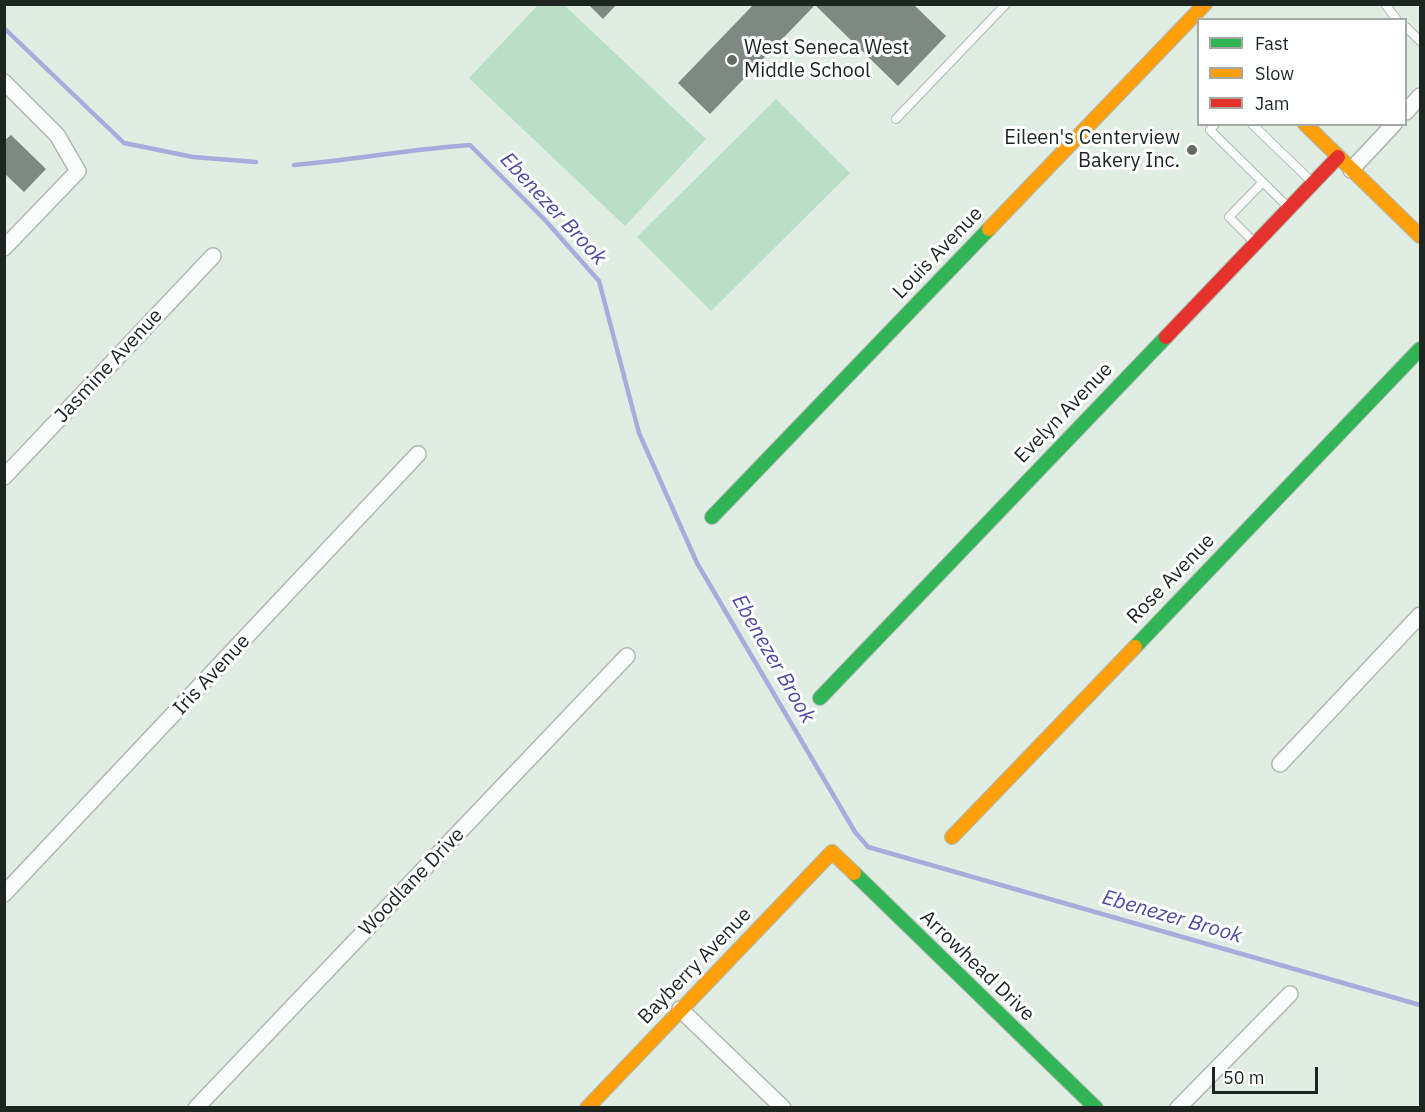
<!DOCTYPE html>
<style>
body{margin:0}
#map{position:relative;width:1425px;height:1112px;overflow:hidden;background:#dfede3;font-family:"IBM Plex Sans",sans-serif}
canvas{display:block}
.frame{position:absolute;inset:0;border:6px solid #1c251f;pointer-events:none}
.legend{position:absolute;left:1197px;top:18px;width:210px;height:108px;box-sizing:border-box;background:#fff;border:2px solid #a4a8a5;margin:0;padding:8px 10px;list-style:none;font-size:18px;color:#1c251f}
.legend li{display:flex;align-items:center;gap:12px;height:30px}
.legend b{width:30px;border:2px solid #a4a8a5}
.scale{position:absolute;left:1212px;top:1067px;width:106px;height:27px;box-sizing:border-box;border:3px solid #1c251f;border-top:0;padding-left:8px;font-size:18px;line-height:21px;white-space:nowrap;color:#1c251f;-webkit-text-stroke:4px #fff;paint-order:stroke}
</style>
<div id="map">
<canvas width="1425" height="1112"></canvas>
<div class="frame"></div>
<ul class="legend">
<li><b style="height:8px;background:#30b455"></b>Fast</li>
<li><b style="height:8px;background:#ff9f0a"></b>Slow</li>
<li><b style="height:8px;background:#e5322d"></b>Jam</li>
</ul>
<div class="scale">50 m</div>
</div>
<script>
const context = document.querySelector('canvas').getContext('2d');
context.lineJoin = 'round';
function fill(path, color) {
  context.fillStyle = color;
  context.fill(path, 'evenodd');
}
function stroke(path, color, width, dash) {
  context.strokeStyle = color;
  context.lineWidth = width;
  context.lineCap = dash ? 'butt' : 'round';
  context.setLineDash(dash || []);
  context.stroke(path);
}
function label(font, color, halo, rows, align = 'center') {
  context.font = font + ' "IBM Plex Sans",sans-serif';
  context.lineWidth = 6;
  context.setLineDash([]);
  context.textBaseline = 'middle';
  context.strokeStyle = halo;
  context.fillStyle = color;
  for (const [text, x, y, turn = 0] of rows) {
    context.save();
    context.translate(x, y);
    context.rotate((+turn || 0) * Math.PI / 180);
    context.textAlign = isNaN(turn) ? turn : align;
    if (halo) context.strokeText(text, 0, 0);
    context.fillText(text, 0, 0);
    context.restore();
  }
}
fill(new Path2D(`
 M538,5H564L706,139L625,226L469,78Z
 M776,99L850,173L711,311L637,237Z`), '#b9dfc6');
stroke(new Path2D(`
 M4,28L124,143L193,157L256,162
 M294,165C353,160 411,149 470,145L544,219L599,281L639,433L697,563L855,832L868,847L1420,1005`), '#a7acdd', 4.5);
fill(new Path2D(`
 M588,4H617L603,19Z
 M754,4H913L946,36L898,86L815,5L710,114L678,83Z
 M11,135L46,169L24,192L4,173V141Z`), '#7f8983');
const lane = new Path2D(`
 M1385,4L1397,20
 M1406,27L1420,41
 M896,119L1006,4
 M1215,124L1210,130L1288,207
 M1252,124L1312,182
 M1255,243L1229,217L1263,182`);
const street = new Path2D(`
 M4,82L57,135L78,171L4,248
 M1406,112L1420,96
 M1351,170L1394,124
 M4,477L213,256
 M1280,764L1420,615
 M4,894L418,454
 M680,1009L783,1108
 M196,1108L627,656
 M1178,1108L1290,994`);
const fast = new Path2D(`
 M712,517L989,229
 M1135,647L1420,349
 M820,698L1166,337
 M854,873L1096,1108`);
const slow = new Path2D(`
 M1305,124L1420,236
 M989,229L1205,4
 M952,837L1135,647
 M587,1108L832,852L854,873`);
const jam = new Path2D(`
 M1166,337L1338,157`);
stroke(lane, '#adb8b0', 10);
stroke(street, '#adb8b0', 18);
stroke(fast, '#adb8b0', 16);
stroke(slow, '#adb8b0', 16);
stroke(jam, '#adb8b0', 16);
stroke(lane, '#fafcfb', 8);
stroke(street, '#fafcfb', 15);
stroke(fast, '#30b455', 14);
stroke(slow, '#ff9f0a', 14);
stroke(jam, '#e5322d', 14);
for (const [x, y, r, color] of [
 [732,60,6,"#606b64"],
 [1192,150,6,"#606b64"]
]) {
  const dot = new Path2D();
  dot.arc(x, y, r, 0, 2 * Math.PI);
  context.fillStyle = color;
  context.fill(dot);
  stroke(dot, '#fff', 2);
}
label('20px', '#1c251f', '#fff', [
 ["West Seneca West",744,48],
 ["Middle School",744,71],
 ["Eileen's Centerview",1180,138,"right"],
 ["Bakery Inc.",1180,161,"right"]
], 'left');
label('20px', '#1c251f', '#fff', [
 ["Louis Avenue",938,253,-46],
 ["Jasmine Avenue",109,366,-47],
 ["Evelyn Avenue",1064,413,-46],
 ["Rose Avenue",1171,579,-46],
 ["Iris Avenue",212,675,-47],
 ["Woodlane Drive",412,882,-46],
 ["Bayberry Avenue",695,966,-46],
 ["Arrowhead Drive",977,966,44]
]);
label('italic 21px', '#4f49a1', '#fff', [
 ["Ebenezer Brook",553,209,47],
 ["Ebenezer Brook",773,659,60],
 ["Ebenezer Brook",1172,917,16]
]);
</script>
